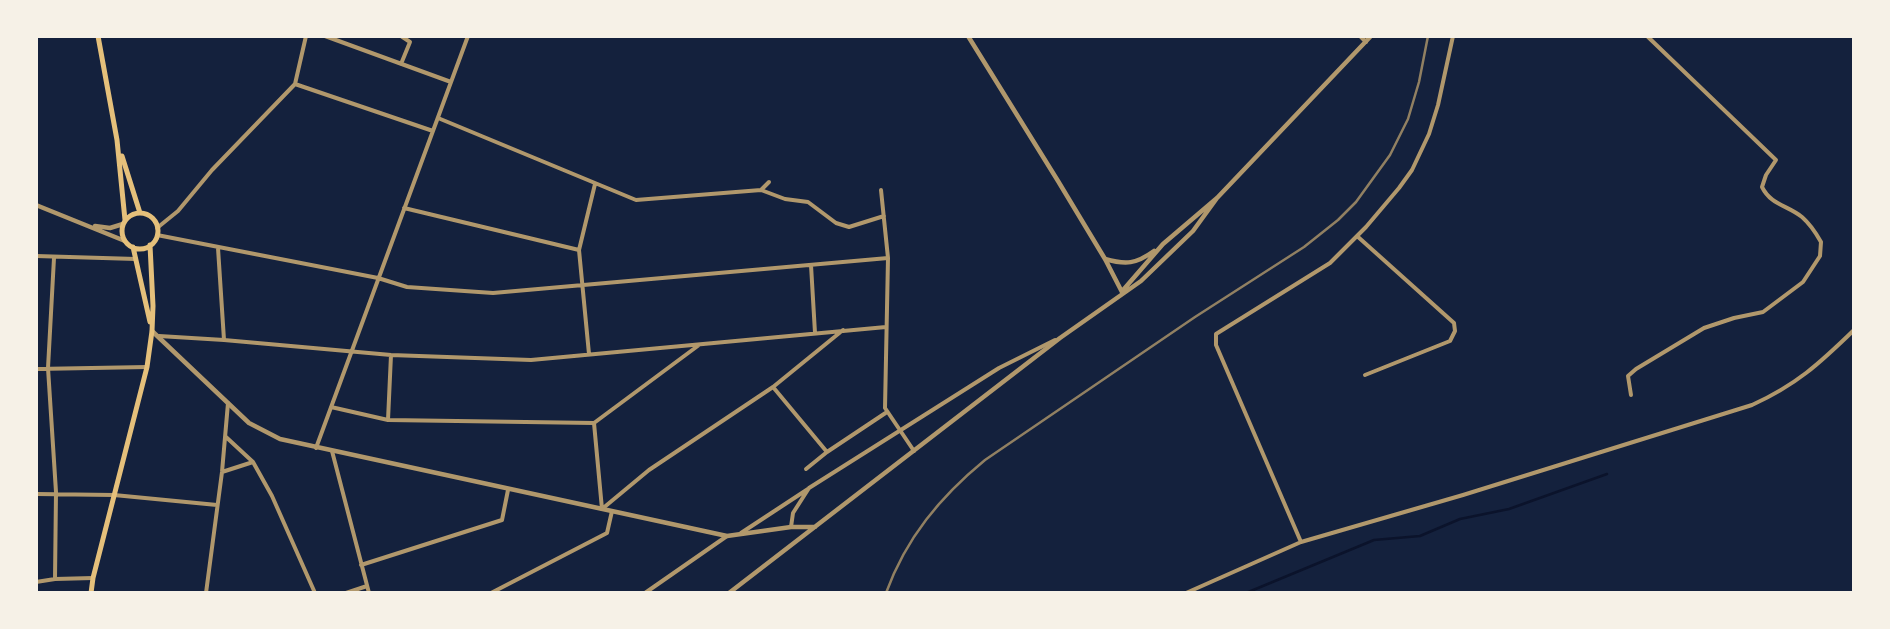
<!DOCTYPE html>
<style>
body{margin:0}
#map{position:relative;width:1890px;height:629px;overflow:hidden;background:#14213d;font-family:Lora,serif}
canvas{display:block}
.frame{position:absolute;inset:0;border:38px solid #f6f1e7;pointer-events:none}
</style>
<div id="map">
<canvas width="1890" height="629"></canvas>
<div class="frame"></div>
</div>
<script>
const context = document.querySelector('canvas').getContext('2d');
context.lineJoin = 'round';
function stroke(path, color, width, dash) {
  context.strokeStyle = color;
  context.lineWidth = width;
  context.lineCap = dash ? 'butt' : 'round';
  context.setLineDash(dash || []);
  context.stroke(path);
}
stroke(new Path2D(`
 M1246,593L1374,540L1420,536L1460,519L1509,509L1607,474`), '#0b132b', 2.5);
stroke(new Path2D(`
 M325,36L451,82
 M1360,36L1366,42
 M401,64L410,42L401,36
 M295,84L433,131
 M438,118L636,200L761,190L769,182
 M761,190L785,199L808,202L836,223L849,227L884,216
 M881,190L888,258L885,408L914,451
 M404,208L579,250
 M157,228L178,211L212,170L295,84L306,36
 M157,235L378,278L407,287L493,293L888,258
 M1357,236L1454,323L1455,331L1450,341L1365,375
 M218,248L224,340
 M36,256L136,259
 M54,258L48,368L56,492L55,579
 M811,265L815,333
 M159,336L224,340L391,355L531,360L886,327
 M589,354L579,250L595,184
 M36,369L147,367
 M773,387L827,452
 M1631,395L1628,376L1636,369L1704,328L1734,318L1763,312L1803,282L1820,256L1821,242C1816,233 1810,224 1802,217C1787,205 1771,205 1762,187L1766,175L1776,160L1647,36
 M331,407L388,420L594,423L699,345
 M388,420L391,355
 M594,423L602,509
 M226,437L253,462L272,496L315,593
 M316,448L468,36
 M332,451L369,593
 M806,469L827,452L887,412
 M222,472L253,462
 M36,494L114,495L217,505
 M602,509L649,470L773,387L843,330
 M791,527L793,513L809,488L999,368L1055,340
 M741,533L808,489
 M1301,542L1216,345V334L1330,263L1366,227L1399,188L1412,170L1429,134L1438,105L1453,36
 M361,565L502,520L508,490
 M36,582L55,579L93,578
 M206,593L222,472L228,403
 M346,593L367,586
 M491,593L607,533L612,511
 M645,593L727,536
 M1186,593L1301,542L1463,495L1752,405C1796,385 1819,364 1854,330`), '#b1986c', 4);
stroke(new Path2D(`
 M968,36L1058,181L1105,259L1122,292
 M36,205L125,241
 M95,226L110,228L123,224
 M1105,259C1126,265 1136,264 1154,251
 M1124,289L1163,244L1217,198L1371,36
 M152,331L249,423L280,439L727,536L791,527H815
 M729,593L1060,338L1141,281L1193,231L1217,198`), '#b1986c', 4.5);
stroke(new Path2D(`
 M98,36L117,140L125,220
 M122,156L140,213
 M122 231a18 18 0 1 1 36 0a18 18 0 1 1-36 0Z
 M133,247L150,322
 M91,593L93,578L147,367L152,331L153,306L150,245`), '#e5c07b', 5);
stroke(new Path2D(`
 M886,593C906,538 940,497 985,460L1195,317L1304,247L1338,220L1356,202L1390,155L1408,119L1419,82L1428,36`), '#918062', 2.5);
</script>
